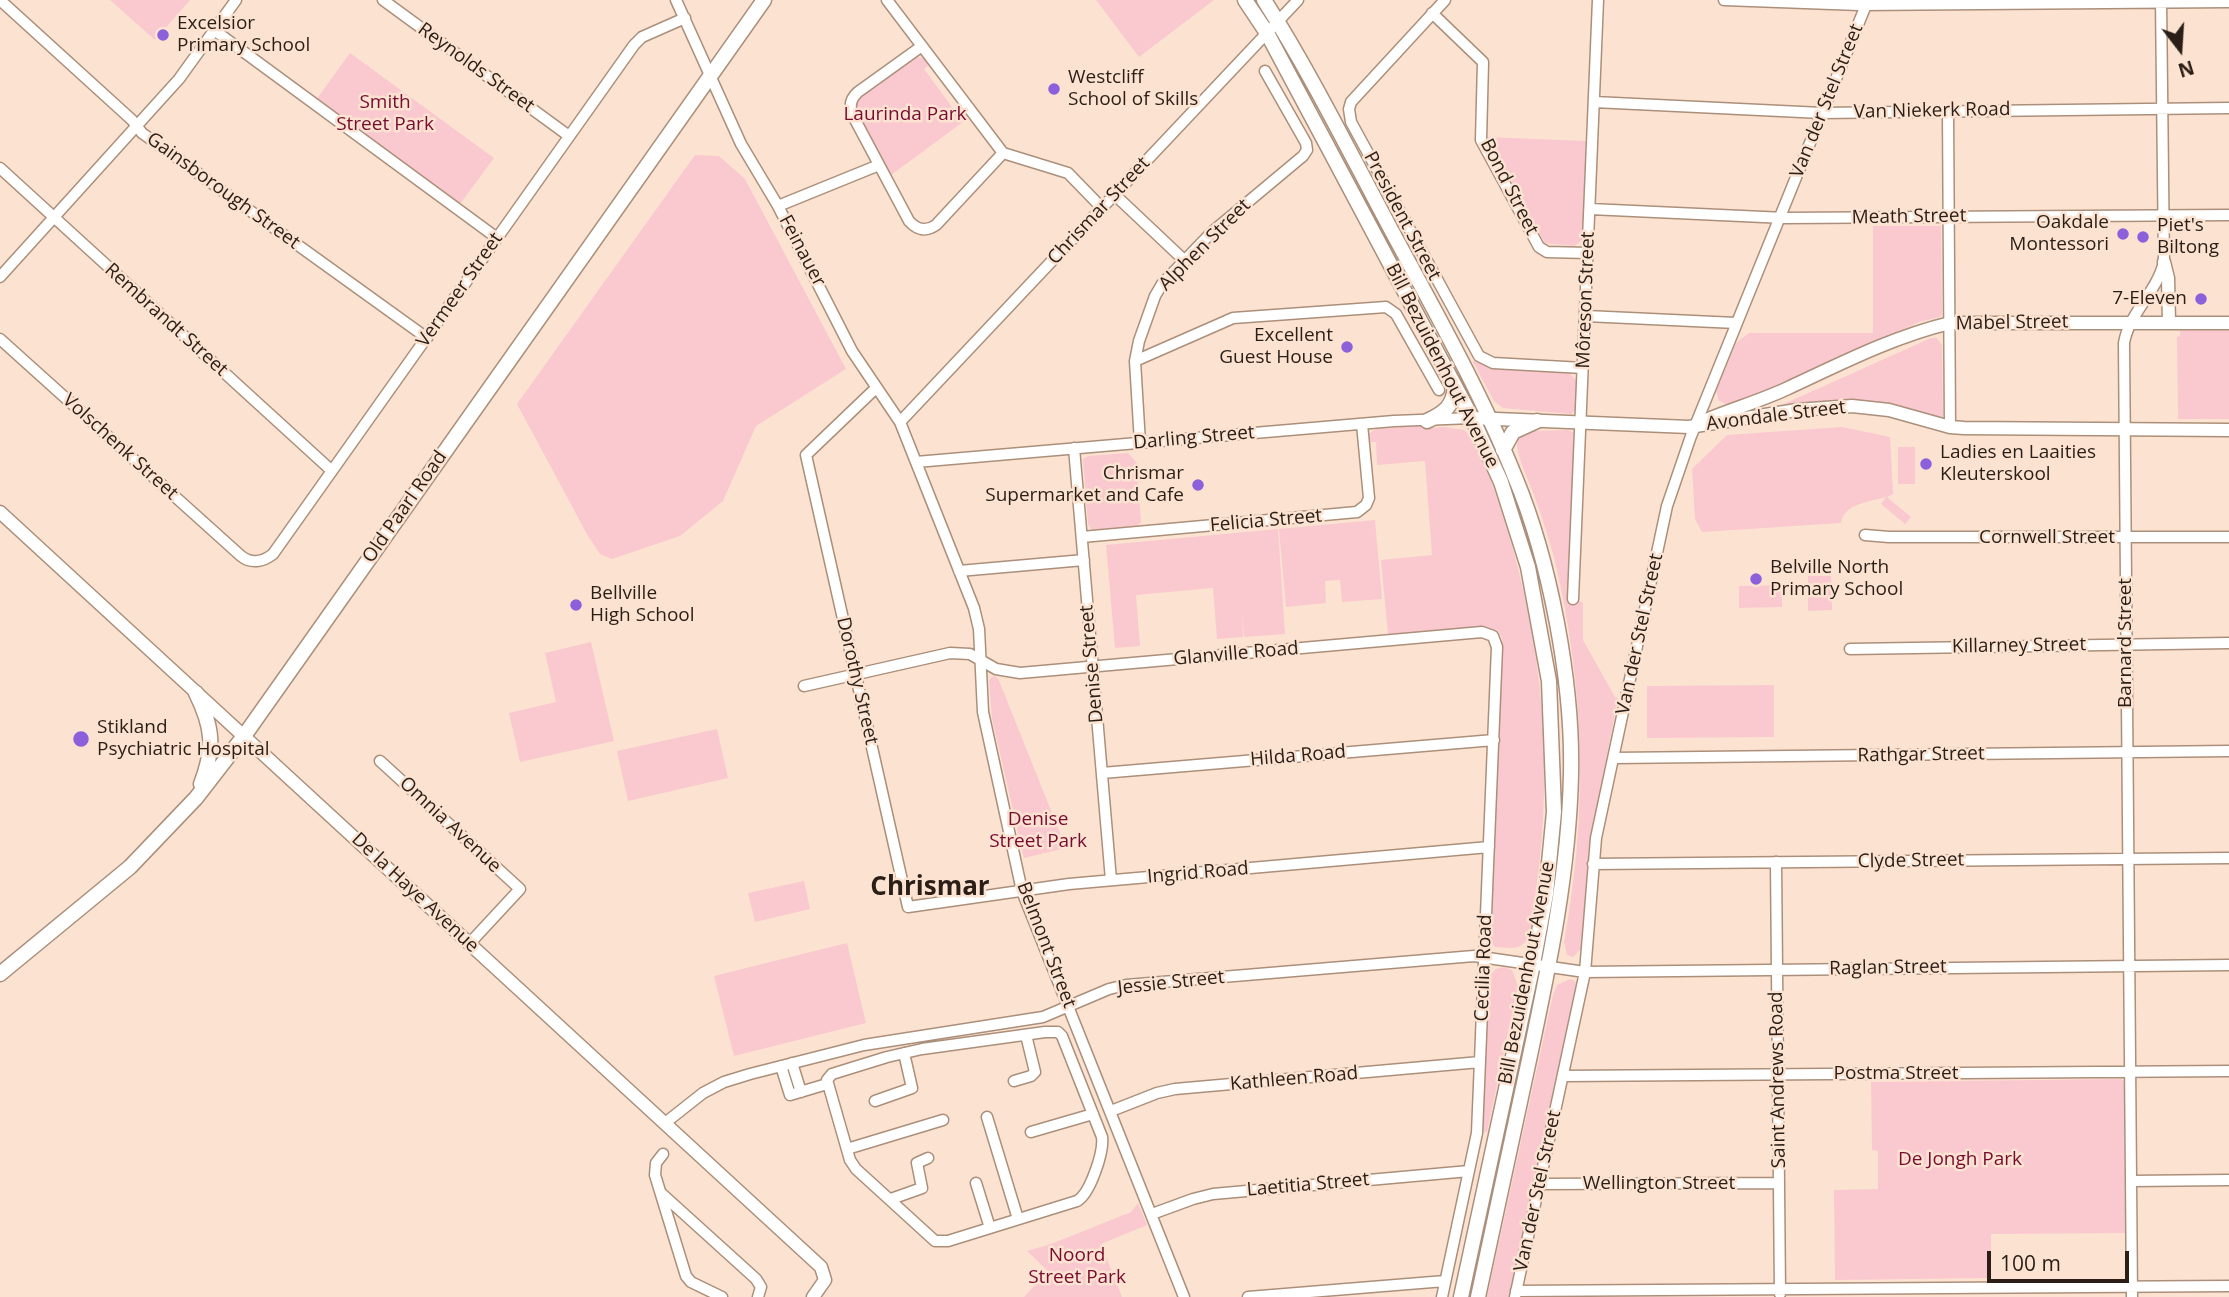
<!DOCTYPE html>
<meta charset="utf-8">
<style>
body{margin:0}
#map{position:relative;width:2229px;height:1297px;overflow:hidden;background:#fce3d1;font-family:"Open Sans",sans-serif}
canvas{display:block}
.north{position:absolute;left:2145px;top:14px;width:70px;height:70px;-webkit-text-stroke:5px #fce3d1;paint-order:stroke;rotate:163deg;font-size:19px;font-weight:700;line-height:28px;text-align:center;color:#2a1e16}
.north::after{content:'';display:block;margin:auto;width:24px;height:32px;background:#2a1e16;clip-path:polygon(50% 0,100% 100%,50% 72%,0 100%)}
.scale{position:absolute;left:1987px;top:1251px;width:142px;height:32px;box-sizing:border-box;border:4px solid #2a1e16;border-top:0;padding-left:9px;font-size:21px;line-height:24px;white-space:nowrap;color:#2a1e16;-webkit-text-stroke:5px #fce3d1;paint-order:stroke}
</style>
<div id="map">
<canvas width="2229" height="1297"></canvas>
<div class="north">N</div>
<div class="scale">100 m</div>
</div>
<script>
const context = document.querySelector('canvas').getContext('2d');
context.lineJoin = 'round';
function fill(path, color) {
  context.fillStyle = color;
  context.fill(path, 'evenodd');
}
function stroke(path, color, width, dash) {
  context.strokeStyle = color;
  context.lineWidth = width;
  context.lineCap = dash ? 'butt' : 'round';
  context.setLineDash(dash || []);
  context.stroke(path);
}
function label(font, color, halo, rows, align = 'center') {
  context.font = font + ' "Open Sans",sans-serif';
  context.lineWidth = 5;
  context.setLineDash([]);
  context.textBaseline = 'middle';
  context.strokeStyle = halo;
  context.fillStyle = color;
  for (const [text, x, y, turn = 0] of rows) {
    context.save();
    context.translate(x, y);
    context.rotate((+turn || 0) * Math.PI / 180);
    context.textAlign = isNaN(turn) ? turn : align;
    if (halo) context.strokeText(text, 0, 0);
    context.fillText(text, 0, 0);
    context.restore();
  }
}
fill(new Path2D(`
 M110,0H190L155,40Z
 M1096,0H1214L1139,57Z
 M350,53L494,158L460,204L316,100Z
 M916,57L925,58L930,64L924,69L963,122L891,175L857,112L856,104L858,98Z
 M1486,137L1586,141L1582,238L1579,243L1574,246L1545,243Z
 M695,155L719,156L745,179L846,369L756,426L723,501L680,536L612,559L600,554L588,536L517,404Z
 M1873,226H1941L1942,314L1940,317L1919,322L1763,394L1729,405L1719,401L1716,391L1736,343L1749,333H1873Z
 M2180,330H2229V419H2178L2177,337L2180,336Z
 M1931,338H1937L1942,345L1943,421L1886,407L1775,408Z
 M1475,360L1492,368L1569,373L1577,381L1575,411L1571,414L1503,408L1494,401L1473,362Z
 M1426,425L1427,428L1444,427L1464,430C1483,446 1490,478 1498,501C1541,627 1555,758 1536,890C1535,902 1533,933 1525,942C1518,951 1505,947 1495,947L1490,941L1502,637L1498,631L1489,628L1388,634L1381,560L1432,555L1425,461L1377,465L1376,442H1369L1368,434L1376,429Z
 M1842,427L1890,437L1893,494L1887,497L1911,517L1905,524L1881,504L1886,497C1870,502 1844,503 1841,523L1702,532L1695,519L1692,469L1727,435Z
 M1568,430L1573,432L1575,436L1569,593L1567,601L1572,605L1577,601L1583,602V640L1615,697L1618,698L1589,847L1582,948L1573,957L1567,955L1564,942C1588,814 1585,688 1555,561C1549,539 1542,517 1534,495C1528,479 1519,462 1517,445L1519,435L1532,431Z
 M1898,447H1915V484H1898Z
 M1128,453L1137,463L1141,522L1135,528L1093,532L1088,524L1083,459L1088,456Z
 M1375,520L1382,599L1342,602L1340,580L1325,581L1326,603L1286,607L1279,529Z
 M1278,529L1285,634L1244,637L1242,615L1243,637L1217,639L1213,588L1136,595L1140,646L1115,648L1106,545Z
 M1808,576H1831L1832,610L1808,611Z
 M1782,585V607L1739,608V586Z
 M591,642L614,741L520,762L509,713L556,702L545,653Z
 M993,676L998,678L1066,848L1024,858L992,719L989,680Z
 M1774,685V737L1647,738V686Z
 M717,729L728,778L628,801L617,751Z
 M804,881L810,909L755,922L748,893Z
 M847,943L866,1023L734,1056L714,976Z
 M1504,967L1512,970L1518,986L1487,1132L1482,1131L1489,976L1496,969Z
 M1570,979L1575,981L1577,987L1510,1297H1487L1553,995L1557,985Z
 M2121,1079L2124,1081L2125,1233L1991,1234V1278L1835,1280L1834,1190L1878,1189V1151L1872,1150L1871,1082Z
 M1138,1203L1147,1225L1101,1244L1122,1297H1024L1048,1271L1027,1251L1051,1244L1131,1212Z`), '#fac8cf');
const minor = new Path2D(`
 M0,0L132,120L142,133L427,338
 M383,0L569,136
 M676,0L741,144L778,206L852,351L900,422L974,608L979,629L983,712L1022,891L1184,1297
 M887,0L1003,153L1068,173L1102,208
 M1445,0L1351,102L1349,109L1351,122L1479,356L1493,363L1583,368
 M1724,0L1859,5L2229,2
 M1432,13L1483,62L1481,140L1539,247L1547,252L1588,253
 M214,30L497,238
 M922,46L858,92C851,98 849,105 852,114L909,221C917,230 926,232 936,225L1003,153
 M1594,102L1822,113L2229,108
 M1948,111L1950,427
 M0,168L332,471
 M1115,195L1185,261
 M778,206L879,165
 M1590,209L1785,218L2229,215
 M0,277L179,79L236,0
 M1586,316L1736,323
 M0,339L241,556C251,564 263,562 273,554L634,45L642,37L685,18
 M1135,361L1233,318L1386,307L1396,314L1439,390
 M876,388L806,455L908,907L1069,884L1489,847
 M900,422L1298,0
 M1140,443L1135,361L1139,341L1155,296L1162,284L1212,232L1303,156L1307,150L1306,143L1265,71
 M1074,448L1111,880
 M916,462L1394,421L1472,418
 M1865,535L1889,537H2229
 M1082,537L1357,512L1366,505L1369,498L1362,424
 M959,571L1084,560
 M1573,599L1598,0
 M1850,649L2229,643
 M804,686L950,653L970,654L996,669L1020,673L1482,632L1493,636L1497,647L1477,1133L1442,1297
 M1614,758L2229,751
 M380,761L520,889L469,944
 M1102,773L1494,740
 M1776,862L1780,1294
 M1593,864L2229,858
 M1045,1032H1058L1062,1036L1102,1137C1104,1152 1090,1194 1077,1201L948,1241H935L856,1169L850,1160L827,1080L832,1074L887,1057L922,1049Z
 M792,1063L801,1092
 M781,1066L790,1095L827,1084
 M1563,1076L2229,1071
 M1014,1081L1031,1076L1035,1072L1026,1035
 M875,1101L912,1088L904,1053
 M1111,1111L1157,1093L1175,1089L1480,1062
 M987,1117L1018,1219
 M665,1123L703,1093L724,1082L750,1074L864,1045L1043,1017L1109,989L1126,985L1474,956L1585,972L2229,965
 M1031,1132L1093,1114
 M847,1149L943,1120
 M663,1154L656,1163L655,1175L686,1276L691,1282L722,1297
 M2131,1181L2229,1180
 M976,1183L990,1228
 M1539,1184L1779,1183
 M661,1193L756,1279L761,1287L758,1297
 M891,1199L922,1188L917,1163L928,1158
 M1152,1214L1193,1199L1213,1194L1469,1171
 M1516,1291L2229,1286
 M1248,1297L1445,1281
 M1515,1297L1585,972L1596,838L1667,506L1691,436L1868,0
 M2132,1297L2124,343C2129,313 2157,292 2164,262L2161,0`);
const tertiary = new Path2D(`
 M2164,262L2168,278L2169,323
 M1472,418L1689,427L1797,410L1852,406L1889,410L1950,427L1964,428L2229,430
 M1706,420C1732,409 1760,401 1786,389C1840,364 1892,337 1950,323H2229
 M0,512L821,1267L825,1280L813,1297`);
const secondary = new Path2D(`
 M1245,0L1267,33L1330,151L1472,418L1501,482L1528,567L1549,681L1554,812L1546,894L1533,964L1461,1297
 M1264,0C1310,72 1348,149 1388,224C1432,306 1480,390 1515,477C1550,561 1573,682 1571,774C1569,871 1549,966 1529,1060C1512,1139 1495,1218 1478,1297
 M1427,421C1444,413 1453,407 1455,387
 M1503,450L1513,432L1537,421
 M196,693C213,727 215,748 201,784
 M0,974L130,867L196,798L244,736L764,0`);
stroke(minor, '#ac8f7a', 13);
stroke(tertiary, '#ac8f7a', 15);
stroke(secondary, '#ac8f7a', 17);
stroke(minor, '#fff', 10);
stroke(tertiary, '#fff', 12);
stroke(secondary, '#fff', 14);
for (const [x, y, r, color] of [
 [163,35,7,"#8b60da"],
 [1054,89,7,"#8b60da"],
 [2123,234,7,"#8b60da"],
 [2143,237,7,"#8b60da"],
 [2201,299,7,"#8b60da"],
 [1347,347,7,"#8b60da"],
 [1926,464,7,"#8b60da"],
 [1198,485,7,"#8b60da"],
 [1756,579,7,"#8b60da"],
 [576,605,7,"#8b60da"],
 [81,739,9,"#8b60da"]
]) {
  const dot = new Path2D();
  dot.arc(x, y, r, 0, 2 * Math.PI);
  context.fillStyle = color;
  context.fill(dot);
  stroke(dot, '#fce3d1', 2.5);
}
label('19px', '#2a1e16', '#fce3d1', [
 ["Excelsior",177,24],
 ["Primary School",177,46],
 ["Westcliff",1068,78],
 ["School of Skills",1068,100],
 ["Oakdale",2109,223,"right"],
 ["Montessori",2109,245,"right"],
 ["Piet's",2157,226],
 ["Biltong",2157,248],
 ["7-Eleven",2187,299,"right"],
 ["Excellent",1333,336,"right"],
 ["Guest House",1333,358,"right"],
 ["Ladies en Laaities",1940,453],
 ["Kleuterskool",1940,475],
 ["Chrismar",1184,474,"right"],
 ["Supermarket and Cafe",1184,496,"right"],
 ["Belville North",1770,568],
 ["Primary School",1770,590],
 ["Bellville",590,594],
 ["High School",590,616],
 ["Stikland",97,728],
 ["Psychiatric Hospital",97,750]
], 'left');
label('19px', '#2a1e16', '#fce3d1', [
 ["Reynolds Street",476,68,36],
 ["Van der Stel Street",1827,101,-68],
 ["Van Niekerk Road",1932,111,-1],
 ["Bond Street",1509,187,63],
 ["Gainsborough Street",223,191,36],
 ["Chrismar Street",1099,211,-47],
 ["President Street",1402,216,62],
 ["Meath Street",1909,217,-1],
 ["Alphen Street",1205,245,-45],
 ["Feinauer",802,251,62],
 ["Vermeer Street",460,290,-55],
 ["Môreson Street",1586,300,-88],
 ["Rembrandt Street",166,320,42],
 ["Mabel Street",2012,323,-1],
 ["Bill Bezuidenhout Avenue",1442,366,63],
 ["Avondale Street",1776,416,-7],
 ["Darling Street",1194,438,-5],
 ["Volschenk Street",120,447,42],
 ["Old Paarl Road",405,507,-55],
 ["Felicia Street",1266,521,-5],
 ["Cornwell Street",2047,538],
 ["Van der Stel Street",1640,634,-78],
 ["Barnard Street",2126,643,-90],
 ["Killarney Street",2019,646,-1],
 ["Glanville Road",1236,654,-5],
 ["Denise Street",1092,664,-95],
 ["Dorothy Street",857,681,77],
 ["Rathgar Street",1921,755,-1],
 ["Hilda Road",1298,756,-5],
 ["Omnia Avenue",450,825,43],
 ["Clyde Street",1911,861,-1],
 ["Ingrid Road",1198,873,-5],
 ["De la Haye Avenue",415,893,43],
 ["Belmont Street",1046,945,69],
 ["Cecilia Road",1484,968,-88],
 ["Raglan Street",1888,968,-1],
 ["Bill Bezuidenhout Avenue",1527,973,-79],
 ["Jessie Street",1171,983,-6],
 ["Postma Street",1896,1074],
 ["Kathleen Road",1294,1079,-5],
 ["Saint Andrews Road",1778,1080,-91],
 ["Wellington Street",1659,1184],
 ["Laetitia Street",1308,1185,-5],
 ["Van der Stel Street",1538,1191,-78]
]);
label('19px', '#770b30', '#fce3d1', [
 ["Smith",385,103],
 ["Street Park",385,125],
 ["Laurinda Park",905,115],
 ["Denise",1038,820],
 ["Street Park",1038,842],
 ["De Jongh Park",1960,1160],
 ["Noord",1077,1256],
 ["Street Park",1077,1278]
]);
label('bold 26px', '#2a1e16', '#fce3d1', [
 ["Chrismar",930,888]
]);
</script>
